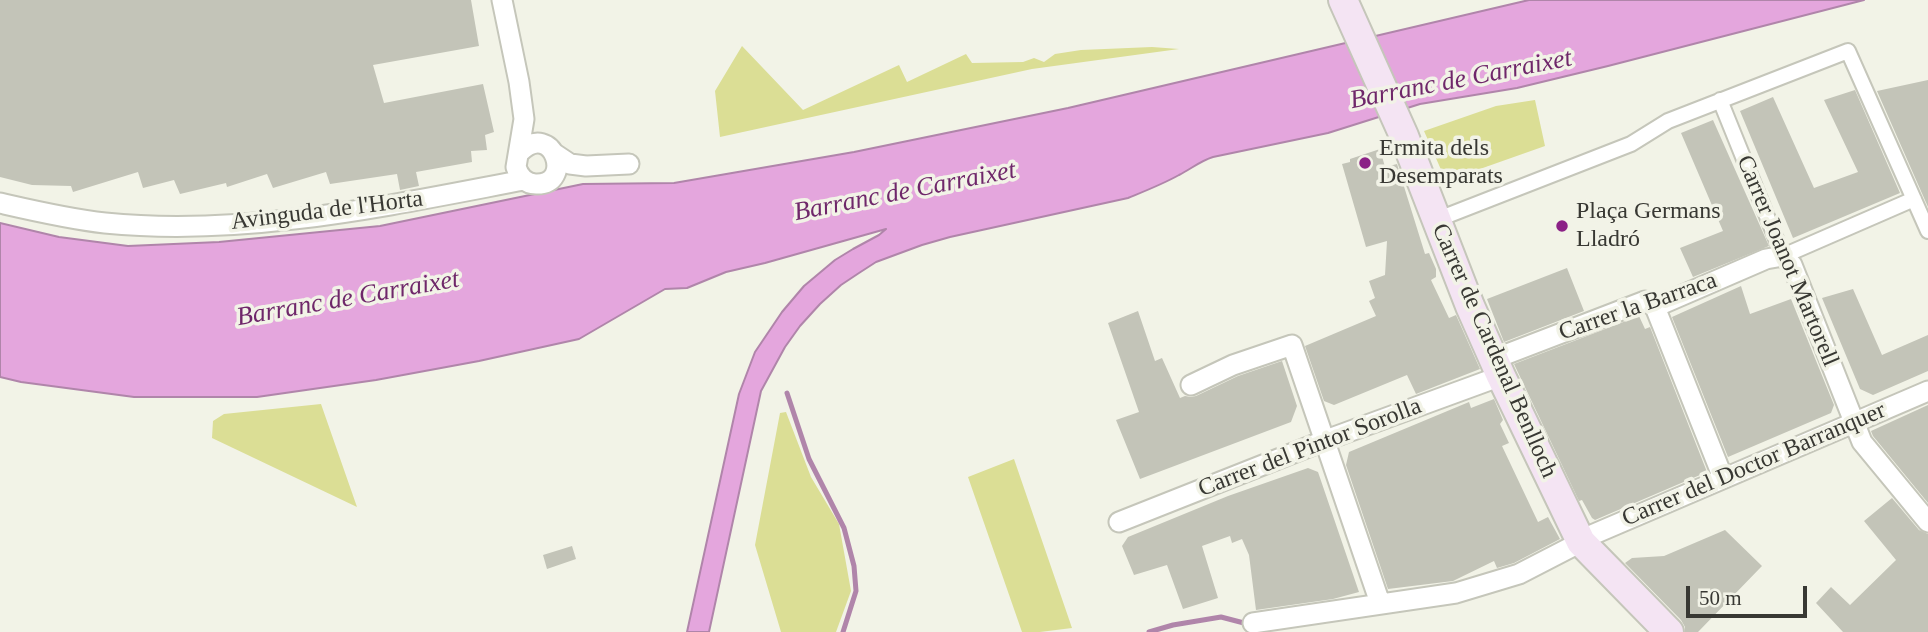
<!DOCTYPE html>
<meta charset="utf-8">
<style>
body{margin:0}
#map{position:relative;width:1928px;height:632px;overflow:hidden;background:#f2f3e7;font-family:"Times New Roman",serif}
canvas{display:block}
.scale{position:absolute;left:1686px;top:586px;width:121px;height:32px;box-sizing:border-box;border:4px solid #383833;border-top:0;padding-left:9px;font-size:21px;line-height:24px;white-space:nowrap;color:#383833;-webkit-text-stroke:5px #f2f3e7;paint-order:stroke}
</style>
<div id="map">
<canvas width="1928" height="632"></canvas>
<div class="scale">50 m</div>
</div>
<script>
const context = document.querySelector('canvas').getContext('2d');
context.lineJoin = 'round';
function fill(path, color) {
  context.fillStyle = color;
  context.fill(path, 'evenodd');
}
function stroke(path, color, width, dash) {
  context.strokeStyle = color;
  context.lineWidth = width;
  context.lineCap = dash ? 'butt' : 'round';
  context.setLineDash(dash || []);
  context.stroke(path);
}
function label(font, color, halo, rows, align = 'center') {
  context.font = font + ' "Times New Roman",serif';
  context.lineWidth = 7;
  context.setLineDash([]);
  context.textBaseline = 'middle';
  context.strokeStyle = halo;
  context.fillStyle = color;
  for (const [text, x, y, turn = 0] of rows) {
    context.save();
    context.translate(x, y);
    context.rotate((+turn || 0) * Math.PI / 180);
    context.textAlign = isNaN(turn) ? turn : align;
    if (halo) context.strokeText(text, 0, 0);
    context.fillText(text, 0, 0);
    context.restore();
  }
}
fill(new Path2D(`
 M742,46L803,110L899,65L907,82L966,54L972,63L1023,62L1034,58L1044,62L1055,54L1081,50L1152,47L1179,49L1032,69L720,137L715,91Z
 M1535,100L1545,146L1446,181L1424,131L1496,106Z
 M321,404L357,507L212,438L213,421L224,414Z
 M786,412L811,477L839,524L851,591L836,632H781L755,545L780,413Z
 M1014,459L1072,628L1040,632H1022L968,477Z`), '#dbde95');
const water = new Path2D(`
 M1529,0H1864L1608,66L1517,88L1420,104L1328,133L1213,157C1200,161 1191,169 1179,175C1163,184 1145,191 1128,198L950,237L922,245L876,262L859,273L841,285L820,304L800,326L785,347L761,391L709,632H687L739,394L755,352L782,312L804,286L835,260L853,249L879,235L886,229L765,263L726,272L687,288L665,289L579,339L479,361L376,380L257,397H134L21,382L0,377V223L59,237L128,246L219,242L380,226L583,184L674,183L854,152L1068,108Z`);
fill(water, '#e4a6dd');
stroke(water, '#b085aa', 2);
stroke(new Path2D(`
 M787,393L809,459L844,528L854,566L856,591L843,632
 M1149,632L1173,625L1221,617L1244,623`), '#b085aa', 5);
fill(new Path2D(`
 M0,0H471L479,46L373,65L384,103L483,84L494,132L485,135L487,150L471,151L472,162L416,172L419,186L400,190L397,174L330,184L326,172L273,188L267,174L227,187L226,183L180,194L174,180L143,188L138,172L73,192L71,186L32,185L0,177Z
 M1928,80V207L1877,91Z
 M1855,90L1900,193L1793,238L1740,111L1773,97L1814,188L1858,172L1824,100Z
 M1713,120L1769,246L1693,277L1680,248L1723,231L1681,133Z
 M1380,149L1385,167L1397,164L1425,254L1429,253L1436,269V277L1431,280L1449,318L1456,315L1480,369L1416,394L1407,375L1334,405L1324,401L1305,346L1376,316L1369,301L1375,298L1369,281L1385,275L1387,241L1366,247L1342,164L1350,162V159Z
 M1567,268L1584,311L1504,342L1487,299Z
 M1741,286L1750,314L1791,299L1834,405L1831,413L1728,457L1672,317Z
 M1853,289L1882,355L1928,335V371L1873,395L1860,389L1822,298Z
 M1138,311L1155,361L1162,358L1180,398L1185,396L1191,397L1196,396L1238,376L1282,361L1297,406L1291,422L1140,479L1116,420L1139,412L1108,323Z
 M1639,316L1645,329L1650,327L1707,472L1595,520L1592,518L1582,500L1579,501L1514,364Z
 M1494,399L1503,420L1500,424L1509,443L1502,446L1538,522L1548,517L1560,539L1514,563L1497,568L1494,561L1453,581L1388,589L1346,465L1349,452L1469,402L1471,408Z
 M1928,405V503L1873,436L1871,431Z
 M1308,468L1318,472L1359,592L1333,599L1256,610L1249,555L1242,539L1232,543L1230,536L1202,546L1218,598L1183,609L1167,565L1134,575L1122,546L1128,537L1228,496Z
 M1892,498L1919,530L1928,534V632H1843L1816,603L1831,587L1850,605L1896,560L1864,521Z
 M1725,530L1762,566L1698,632H1685V627L1681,620L1625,563L1632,558L1664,556Z
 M572,546L576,559L547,569L543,555Z`), '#c3c4b8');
const pedestrian = new Path2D(`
 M1720,100L1783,256L1914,199
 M1436,220L1631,144L1668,121L1848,51L1928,231`);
const minor = new Path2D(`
 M502,0L519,82L524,119L516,167C519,176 525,184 536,184C575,185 553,120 520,152
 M555,154L570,164L586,166L629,164
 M0,203C35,211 69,219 105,223C246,237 386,206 524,180
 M1655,307L1766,259L1783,256L1792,265L1862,442L1928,522
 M1655,307L1723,478
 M1494,359L1645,301L1655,307
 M1191,385L1233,365L1292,345L1380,603
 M1119,522L1326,440L1501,376
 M1253,623L1456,593L1519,574L1581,542L1594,534L1928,391`);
const secondary = new Path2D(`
 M1343,0L1404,136L1470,306L1501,376L1581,542L1669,632`);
stroke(pedestrian, '#c5c6ba', 18);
stroke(minor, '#c5c6ba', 23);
stroke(secondary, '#c5c6ba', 32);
stroke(pedestrian, '#fff', 14);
stroke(minor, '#fff', 19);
stroke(secondary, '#f4e4f3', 28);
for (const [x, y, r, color] of [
 [1365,163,7,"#8b2186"],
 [1562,226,7,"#8b2186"]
]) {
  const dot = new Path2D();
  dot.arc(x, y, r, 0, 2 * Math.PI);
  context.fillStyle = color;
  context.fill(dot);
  stroke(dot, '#f2f3e7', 2.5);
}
label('24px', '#383833', '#f2f3e7', [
 ["Ermita dels",1379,149],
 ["Desemparats",1379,177],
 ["Plaça Germans",1576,212],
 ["Lladró",1576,240]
], 'left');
label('24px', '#383833', '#f2f3e7', [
 ["Avinguda de l'Horta",327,211,-7],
 ["Carrer Joanot Martorell",1787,261,67],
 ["Carrer la Barraca",1638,307,-19],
 ["Carrer de Cardenal Benlloch",1494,351,66],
 ["Carrer del Pintor Sorolla",1310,448,-21],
 ["Carrer del Doctor Barranquer",1754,465,-23]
]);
label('italic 26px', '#6f276a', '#f2f3e7', [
 ["Barranc de Carraixet",1461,80,-11],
 ["Barranc de Carraixet",905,192,-11],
 ["Barranc de Carraixet",348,299,-10]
]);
</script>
